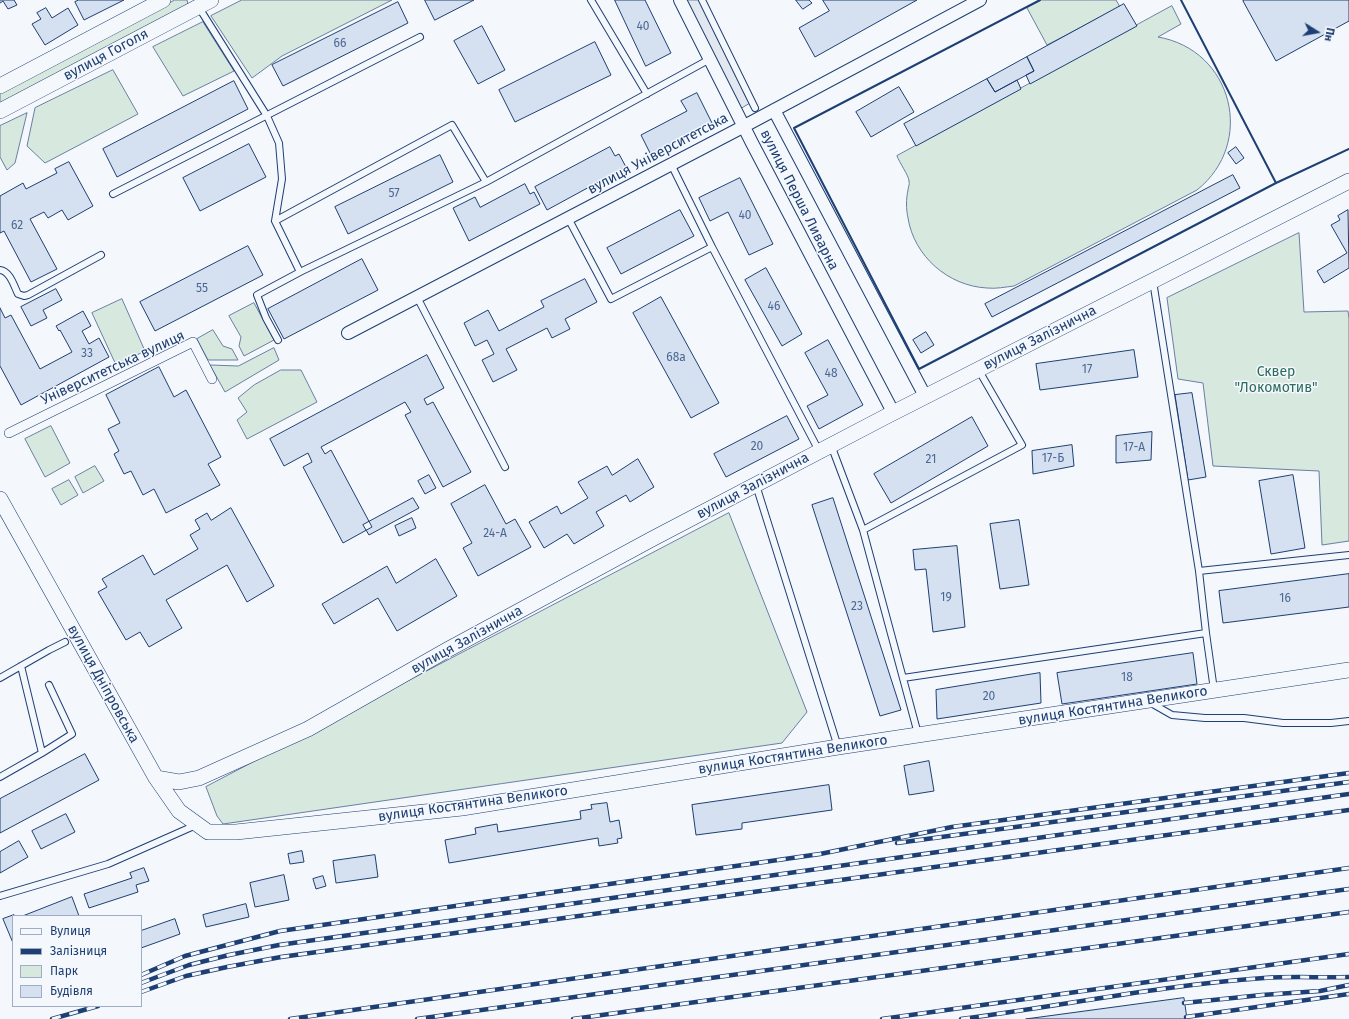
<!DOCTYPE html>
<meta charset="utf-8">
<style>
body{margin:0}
#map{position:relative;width:1349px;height:1019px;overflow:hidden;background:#f4f7fb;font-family:"Fira Sans",sans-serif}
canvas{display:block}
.legend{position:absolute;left:12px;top:915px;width:130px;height:92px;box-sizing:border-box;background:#f4f7fb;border:1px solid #9eadc5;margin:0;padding:5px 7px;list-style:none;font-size:12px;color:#1d3f73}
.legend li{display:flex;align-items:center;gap:8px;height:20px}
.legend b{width:20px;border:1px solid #9eadc5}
.north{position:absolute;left:1297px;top:12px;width:40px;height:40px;-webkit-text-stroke:3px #f4f7fb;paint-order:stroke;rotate:101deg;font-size:11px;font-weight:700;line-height:16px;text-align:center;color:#1d3f73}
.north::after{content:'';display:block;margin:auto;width:14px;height:18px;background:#1d3f73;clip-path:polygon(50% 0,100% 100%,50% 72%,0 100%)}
</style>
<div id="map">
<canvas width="1349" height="1019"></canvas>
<ul class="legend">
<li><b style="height:5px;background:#f4f7fb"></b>Вулиця</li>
<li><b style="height:5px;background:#1d3f73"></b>Залізниця</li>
<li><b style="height:11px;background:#d7e8df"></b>Парк</li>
<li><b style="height:11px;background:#d5e0f0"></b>Будівля</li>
</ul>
<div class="north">Пн</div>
</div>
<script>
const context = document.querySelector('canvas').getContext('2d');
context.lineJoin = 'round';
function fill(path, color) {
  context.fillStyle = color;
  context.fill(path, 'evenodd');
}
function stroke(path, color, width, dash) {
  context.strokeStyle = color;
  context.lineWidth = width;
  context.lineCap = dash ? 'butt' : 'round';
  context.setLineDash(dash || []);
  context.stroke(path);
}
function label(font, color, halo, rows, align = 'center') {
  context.font = font + ' "Fira Sans",sans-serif';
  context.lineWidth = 3;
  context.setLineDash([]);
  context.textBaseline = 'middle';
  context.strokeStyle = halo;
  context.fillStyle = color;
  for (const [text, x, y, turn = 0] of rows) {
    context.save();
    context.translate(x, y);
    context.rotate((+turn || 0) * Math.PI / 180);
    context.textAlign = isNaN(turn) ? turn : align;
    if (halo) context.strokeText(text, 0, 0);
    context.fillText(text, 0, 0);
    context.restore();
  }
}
const green = new Path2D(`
 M175,0H187L188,4L0,105V94Z
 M242,0H392L282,56L252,78L211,16Z
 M1042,0H1116L1120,7L1047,45L1027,8Z
 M1172,6L1181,24L1158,37C1233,50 1256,143 1197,190L1014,286C1005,287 996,289 987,288C948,286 914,256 908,218C906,209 906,199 908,190C908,188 910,184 909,181C909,176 899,162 897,156Z
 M203,22L234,71L183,96L153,47Z
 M113,70L138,114L45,163L27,146L35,108Z
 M27,113L15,163L7,170L0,157V126Z
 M1299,233L1304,312L1348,311L1349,319V541L1322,545L1319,471L1213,466L1203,383L1178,379L1167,298Z
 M122,299L145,351L116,365L92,313Z
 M254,303L274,340L244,356L239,346L241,337L229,316Z
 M213,330L223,346L232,349L238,360H208L197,339Z
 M274,348L279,360L225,392L210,365L238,366Z
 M281,370H301L317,402L247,439L237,420L247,412L238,398L254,385Z
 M51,426L70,463L45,477L25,439Z
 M95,466L104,481L83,493L75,477Z
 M69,480L78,495L61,505L52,489Z
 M729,513L807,712L782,743L223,824L217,816L206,787Z`);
fill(green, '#d7e8df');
stroke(green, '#687fa3', 1);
const parking = new Path2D(`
 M685,0H699L750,103L740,109Z`);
fill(parking, '#e3e8f0');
stroke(parking, '#687fa3', 1);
const building = new Path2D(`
 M0,0H14L17,5L8,9L3,1L0,3Z
 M79,0H124L84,20L75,2Z
 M425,0H474L435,20Z
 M615,0H645L671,53L646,66Z
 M796,0H809L812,3L803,9Z
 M823,0H917L815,57L799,28L829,11Z
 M1245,0H1349V21L1276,61L1243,1Z
 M398,2L408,23L283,86L272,65Z
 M1124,4L1137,26L1030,84L1026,75L1034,71L1027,57Z
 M46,8L52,18L68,8L78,25L45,45L32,24L41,19L37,13Z
 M482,26L505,70L478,84L454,41Z
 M595,42L611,75L515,122L499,90Z
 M1027,57L1034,71L995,92L987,79Z
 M987,79L995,92L1017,80L1021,89L916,146L904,124Z
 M234,81L248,109L117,177L103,149Z
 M899,87L914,112L871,137L856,112Z
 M697,93L712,123L651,155L641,135L687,111L681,101Z
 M249,144L266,177L200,211L183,178Z
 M610,147L615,156L619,154L626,167L547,210L535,187Z
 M1236,147L1244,158L1236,164L1228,153Z
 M440,155L453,182L348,234L335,207Z
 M69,162L93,206L68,220L62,210L48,218L44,212L30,219L57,269L31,282L4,231L0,233V196L23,183L26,189L57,173L55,169Z
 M1233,175L1240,188L992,317L985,304Z
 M740,178L773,244L749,255L728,212L710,221L699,198Z
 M525,184L530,194L534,192L540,204L469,241L453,208L475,197L480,207Z
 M680,210L694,236L621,274L607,248Z
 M1348,210L1349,268L1324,283L1317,271L1347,253L1331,225L1340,220L1338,216Z
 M248,246L263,275L155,331L140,302Z
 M362,259L378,290L284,339L268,309Z
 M766,268L802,334L782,346L745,280Z
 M585,279L597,302L565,319L570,329L552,338L547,328L506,349L517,370L493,382L482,360L494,354L487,340L475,346L464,323L488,310L499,331L544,307L541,301Z
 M56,289L62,300L43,310L47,318L31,326L21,307Z
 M661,297L719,403L691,418L633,313Z
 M0,308L5,318L11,315L40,369L72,352L60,330L59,331L56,326L83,311L91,326L82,331L89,344L99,338L109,357L21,405L0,366Z
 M926,332L934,345L921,353L913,340Z
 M828,340L863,405L819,429L807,406L828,395L805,353Z
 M1134,350L1138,377L1040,390L1036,364Z
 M427,355L444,388L424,399L427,405L433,402L471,472L443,487L405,415L411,412L405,402L321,447L325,454L331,450L372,527L343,543L303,467L312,462L308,453L284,466L270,439Z
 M159,367L174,397L186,390L221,457L208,464L220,485L166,513L154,489L143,495L131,471L124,474L114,454L119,451L108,429L120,423L106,395Z
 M1192,393L1206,477L1188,480L1175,395Z
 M787,416L799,439L726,477L714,454Z
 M972,417L988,446L891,503L874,474Z
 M1152,432L1151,460L1116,463V436Z
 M1072,445L1074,466L1033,474L1032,451Z
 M638,459L654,487L630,502L626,495L596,512L604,526L574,544L567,534L544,548L529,522L557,506L561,514L588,498L578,482L607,466L612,475Z
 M429,475L436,488L425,494L418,481Z
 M1293,475L1305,548L1271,554L1259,481Z
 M485,485L506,524L515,519L531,547L478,576L463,548L472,543L451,504Z
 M413,498L419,508L369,535L363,525Z
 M833,498L901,710L880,716L812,505Z
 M231,508L274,586L247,602L227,565L166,600L182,628L149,647L140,632L126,640L98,592L107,587L102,579L143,555L154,575L198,549L190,535L200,529L195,520L207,513L211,520Z
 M412,518L416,528L399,536L395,526Z
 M1019,520L1029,585L1000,589L990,524Z
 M957,546L965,627L933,632L926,569L915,570L913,550Z
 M436,559L457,596L397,631L378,598L334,624L322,604L387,566L396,583Z
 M1349,574V607L1223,623L1219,591Z
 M1193,653L1197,684L1062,704L1057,673Z
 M1040,673L1041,703L937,719L936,690Z
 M85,754L99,780L0,833V799Z
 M929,761L934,791L909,795L904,766Z
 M829,785L832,810L742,823V829L696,835L692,805Z
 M607,803L610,822L619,820L622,838L617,839L618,843L599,846L598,838L449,863L445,840L476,834L475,828L497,824L498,832L581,819L580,811L592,809L591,805Z
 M66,814L75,832L41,849L32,831Z
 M19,841L28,857L0,873V852Z
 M302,851L304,862L290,864L288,854Z
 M375,855L378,877L336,883L333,861Z
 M144,868L149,881L136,885L138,892L89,908L84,894L132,878L130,873Z
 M284,875L289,900L255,907L250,883Z
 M323,876L326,886L316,889L313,879Z
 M72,897L79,916H23Z
 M246,904L249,917L206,927L203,915Z
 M14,915V916H13V943L3,919Z
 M175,919L180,934L141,948V931Z
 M1184,998L1187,1019H1026Z`);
fill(building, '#d5e0f0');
stroke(building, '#1d3f73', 1);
const service = new Path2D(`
 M591,0L647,94
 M702,0L755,108
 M198,6L267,116L279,143L282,179L275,221L300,272L257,295L266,318L278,340
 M113,194L420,37
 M568,218L611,299L712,247L671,164
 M275,221L452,125L486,182L710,59
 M712,247L819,451
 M0,270C10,271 14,286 18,294L24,296L28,295L101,255
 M300,272L486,182
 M1153,281L1199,571
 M417,297L505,467
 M831,445L863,530L918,734
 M756,485L838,747
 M863,530L1022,445L978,369
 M1206,633L1199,571L1349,555
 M21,666L42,753L72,734L49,685
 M0,678L49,650L65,642
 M903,678L1206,633L1214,690
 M1151,703L1172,715L1205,718H1244L1283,723H1331L1349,721
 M0,777L42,753
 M0,896L108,864L196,825`);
const pedestrian = new Path2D(`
 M9,433L193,342L212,379`);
const minor = new Path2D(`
 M680,0L752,143L893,412
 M774,110L925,396
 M348,333L735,131L980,0`);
const tertiary = new Path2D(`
 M0,86L163,0
 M0,111L211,0
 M0,499L156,778L179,811L208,832H236L462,808L838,747L1349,670
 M156,778L179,782L199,778L308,729L447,650L652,539L885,417L1349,181`);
stroke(service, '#1d3f73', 8);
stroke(pedestrian, '#1d3f73', 10);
stroke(minor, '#1d3f73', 14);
stroke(tertiary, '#1d3f73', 16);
stroke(service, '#f4f7fb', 6);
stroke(pedestrian, '#f4f7fb', 9);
stroke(minor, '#f4f7fb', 12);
stroke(tertiary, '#f4f7fb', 15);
const rail = new Path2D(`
 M897,843L1349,782
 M141,975L185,956L280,931L820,854L952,827L1349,773
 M141,983L189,965L229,955L279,945L1349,794
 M141,992L186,976L227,967L281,957L1349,810
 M1184,1003L1262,995L1320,991L1349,985
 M1186,1017L1349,994
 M52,1019L98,1006
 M290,1019L1349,868
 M417,1019L1349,889
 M573,1019L1349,912
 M882,1019L1349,954
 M961,1019C1062,1006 1162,985 1264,978C1293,976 1321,978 1349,977`);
stroke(rail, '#1d3f73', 4.5);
stroke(rail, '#f4f7fb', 3, [9]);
stroke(new Path2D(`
 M1040,0L794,128L919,369L1276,183L1349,149
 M1181,0L1276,183`), '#1d3f73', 2);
label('12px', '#4b6792', null, [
 ["40",643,27],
 ["66",340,44],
 ["57",394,194],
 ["40",745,216],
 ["62",17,226],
 ["55",202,289],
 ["46",774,307],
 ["33",87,354],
 ["68а",676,358],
 ["17",1087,370],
 ["48",831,374],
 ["20",757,447],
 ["17-А",1134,448],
 ["17-Б",1053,459],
 ["21",931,460],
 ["24-А",495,534],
 ["19",946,598],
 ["16",1285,599],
 ["23",857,607],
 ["18",1127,678],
 ["20",989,697]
]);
label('14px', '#1d3f73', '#f4f7fb', [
 ["вулиця Гоголя",106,55,-28],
 ["вулиця Університетська",658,154,-28],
 ["вулиця Перша Ливарна",799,200,63],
 ["вулиця Залізнична",1040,338,-27],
 ["Університетська вулиця",113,368,-25],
 ["вулиця Залізнична",753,486,-28],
 ["вулиця Залізнична",467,640,-29],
 ["вулиця Дніпровська",103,684,61],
 ["вулиця Костянтина Великого",1113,706,-9],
 ["вулиця Костянтина Великого",793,755,-9],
 ["вулиця Костянтина Великого",473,804,-8]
]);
label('14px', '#2c6c60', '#f4f7fb', [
 ["Сквер",1276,372],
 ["\"Локомотив\"",1276,388]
]);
</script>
